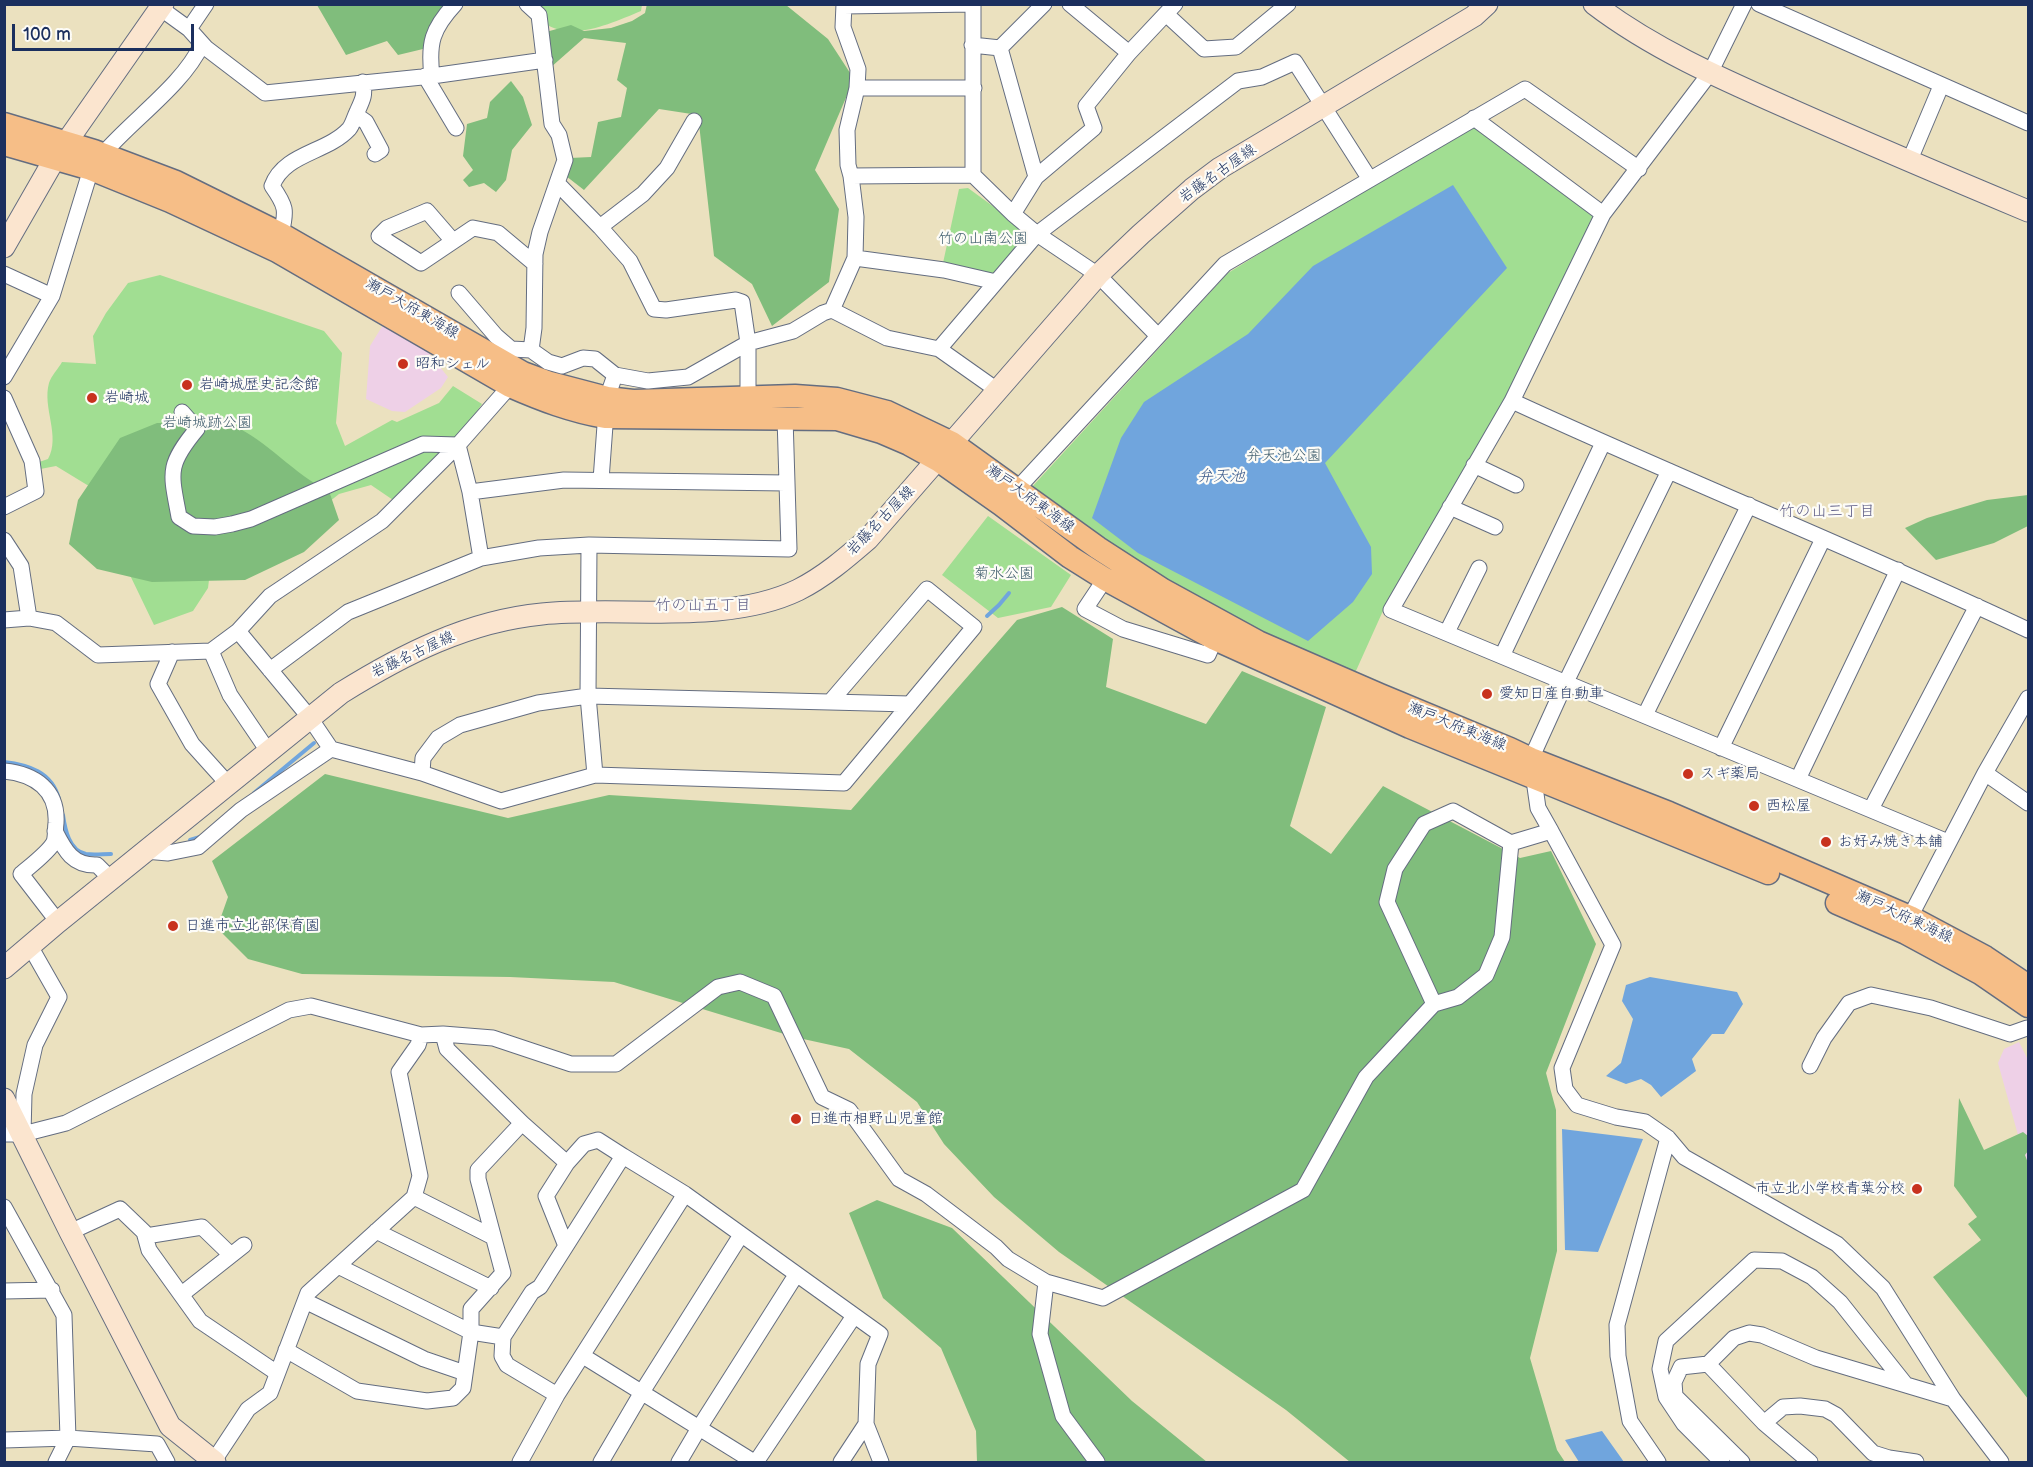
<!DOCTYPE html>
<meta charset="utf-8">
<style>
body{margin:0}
#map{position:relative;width:2033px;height:1467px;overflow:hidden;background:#ebe1bf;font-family:"Balsamiq Sans",sans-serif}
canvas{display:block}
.frame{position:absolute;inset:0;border:6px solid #1b2f5e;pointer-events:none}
.scale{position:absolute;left:12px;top:24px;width:182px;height:27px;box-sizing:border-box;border:3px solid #1b2f5e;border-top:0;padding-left:8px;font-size:18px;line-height:21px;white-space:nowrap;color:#1b2f5e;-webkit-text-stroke:4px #fdfcf7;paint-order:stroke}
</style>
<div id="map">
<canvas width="2033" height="1467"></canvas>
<div class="frame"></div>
<div class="scale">100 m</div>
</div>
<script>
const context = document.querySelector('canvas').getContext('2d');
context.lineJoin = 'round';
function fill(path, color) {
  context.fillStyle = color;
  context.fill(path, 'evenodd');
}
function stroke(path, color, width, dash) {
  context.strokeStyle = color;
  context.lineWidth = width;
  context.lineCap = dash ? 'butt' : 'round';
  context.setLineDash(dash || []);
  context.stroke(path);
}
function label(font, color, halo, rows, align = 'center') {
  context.font = font + ' "Balsamiq Sans","Klee One",sans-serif';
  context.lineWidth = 4.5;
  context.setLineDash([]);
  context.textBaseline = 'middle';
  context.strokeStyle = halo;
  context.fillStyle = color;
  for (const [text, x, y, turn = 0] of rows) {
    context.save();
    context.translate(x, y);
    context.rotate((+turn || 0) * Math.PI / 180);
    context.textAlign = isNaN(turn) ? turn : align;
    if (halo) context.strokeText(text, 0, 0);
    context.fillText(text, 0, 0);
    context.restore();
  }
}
fill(new Path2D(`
 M383,325L427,351L448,377L441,388L405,412L392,411L366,399L370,346Z
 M2019,1042L2028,1060V1171L1998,1063L2004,1049Z`), '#eed0e7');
fill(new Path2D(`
 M541,5H642L641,11C612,23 570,43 543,22Z
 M1477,120L1596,212L1511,395L1382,613L1355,673L1270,638L1130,560L1031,488L1228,273Z
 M968,188L1031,234L995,277L943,263L959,189Z
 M160,275L324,331L342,353L336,423L345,446L392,420L397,422L439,403L453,386L482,404L453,445L396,502L371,485L339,494L309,518L210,572L208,588L193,611L154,625L128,571L97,491L56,466L35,470L30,465L48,459C61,436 42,408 49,383C51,376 58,369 62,362L96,364L93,336L106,313L128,283Z
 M988,516L1071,575L1051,607L998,618L942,575Z`), '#a1de92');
fill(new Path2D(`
 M647,4L786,5L828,39L854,79L815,170L839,209L829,282L772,326L752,284L714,256L698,115L659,109L584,190L566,176L570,158L591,157L598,122L621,117L627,88L617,80L626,43L584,38L550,68L546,32L571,25L584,31L611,28L632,21L645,13Z
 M317,5H449C437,18 426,30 423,49L398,55L387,41L346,55Z
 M511,81L523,97L532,125L512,150L506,180L496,192L484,183L469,187L463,180L473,170L463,156L467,124L487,118L490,102Z
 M157,423C172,423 221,421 232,425C267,440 293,474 329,491L339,520L304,552L245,580L152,582L97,569L69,544L78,500L120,438Z
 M2028,495V526L1994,543L1936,560L1905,528L1927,518L1987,500Z
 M1062,607L1113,639L1106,687L1206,724L1242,671L1326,707L1290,826L1331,854L1383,786L1520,858L1551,851L1596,944L1546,1073L1556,1110L1557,1251L1530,1358L1557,1450L1565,1462H1350L1286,1410L1059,1252L994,1197L944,1144L917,1102L849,1049L794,1037L614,982L510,977L302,974L248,959L217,928L228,897L212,861L325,774L508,818L609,795L851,810L1017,620Z
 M1959,1098L1984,1150L2023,1132L2028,1136V1151L2025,1155L2028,1163V1399L1933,1277L1981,1240L1968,1224L1977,1217L1954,1186Z
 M877,1200L952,1228L1132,1401L1207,1462H977L976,1431L941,1348L883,1298L849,1213Z`), '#80bd7c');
fill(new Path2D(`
 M1453,185L1507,268L1325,463L1371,547L1372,574L1353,602L1308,641L1138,553L1092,518L1121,438L1144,402L1248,334L1313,266Z
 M1650,977L1737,992L1743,1004L1724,1034H1712L1692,1059L1696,1071L1661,1097L1651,1085L1641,1079L1626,1084L1606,1076L1621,1063L1633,1019L1622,1001L1626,985Z
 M1562,1129L1643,1139L1598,1252L1565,1250Z
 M1602,1431L1624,1462H1579L1565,1440Z`), '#70a5dd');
stroke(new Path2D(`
 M987,616L999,605L1009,593
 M4,762C29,765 52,772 59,799
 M254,793L314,743
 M63,815C65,829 69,851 86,854C94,855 103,854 111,854
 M190,840L200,837`), '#70a5dd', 4);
const street = new Path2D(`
 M527,4L539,15L552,124L559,135L565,160L540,232L535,254L534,328L531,350
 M1070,4L1129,53
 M1744,4L1710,73L1603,214L1512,401L1391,610L1948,842
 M1759,4L2028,123
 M844,6L972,4
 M160,8L189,29L206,48L265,93L432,76L545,60
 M1166,14L1204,49L1236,47L1288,4
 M189,29L206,4
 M972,45L1000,48L1036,177
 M1000,48L1044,4
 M425,76L456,128
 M432,76C428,43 432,29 455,4
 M857,88H974
 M356,115L366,122L381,150L375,154
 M1474,118L1603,214
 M103,154C133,119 183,85 202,44
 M1909,162L1941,86
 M973,175V4
 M851,176L973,175L1013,214L1037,234L1098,275L1158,336
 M558,184L600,227L630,261L654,309L666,310L736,300L742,302L748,343V397
 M1013,214L1036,177L1094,128L1086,106L1129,53L1175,4
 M600,227L643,194L667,168L694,121
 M281,234C287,210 286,206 272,186C284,153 327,153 349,129C353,124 354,118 357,112C363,99 365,96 363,82
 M453,241L427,211L387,228L379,236L421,263L473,228L498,233L535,264
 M855,258L944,270L996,282
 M4,274L52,296
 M459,293L496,336L511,349L531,350L548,362L562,366L583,358L595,359L615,375
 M832,310L887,338L939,349L997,390
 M939,349L1037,234L1238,81L1262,77L1295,62L1369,178
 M4,377L52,296L91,169
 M4,398L32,461L36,491L4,507
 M1512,401C1683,480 1858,550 2028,630
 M182,412L197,429C166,466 171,473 179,517L193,526L215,527L232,524L251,519L423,444L458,445
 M458,445L470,492L481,558
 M1474,465L1516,485
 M601,480L607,398L615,375L648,381L688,377L748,343L793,331L823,313L832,310L855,258L856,217L851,176L848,165L847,130L857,88L858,69L843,27L844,4
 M1017,489L1225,264L1525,89L1639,169
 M470,492L564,480L786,483
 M1450,507L1495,527
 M4,540L21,566L29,618
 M589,545L588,696L595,775
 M1105,579L1085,609L1123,629L1208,655L1215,639
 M4,620L29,618L56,623L98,655L211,651L238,631L270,596L382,521L458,445L510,386
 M238,631L310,718L331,749L422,773L501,801L595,775L844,783L974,627L927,589L831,701
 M1447,632L1479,568
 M211,651L230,695L268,751
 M172,652L158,684L192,744L228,784
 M1502,656L1603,443
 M270,670L348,612L481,558L539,548L589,545L789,549L785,417
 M1645,715L1749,505
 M1721,748L1823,539
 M4,771C35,774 58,790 56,823C55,829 56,837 54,842C49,852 29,867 21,874L58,922
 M422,773L423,758L438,738L460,725L538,703L588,696L910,704
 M1985,773L2028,803
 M1798,779L1898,570
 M1871,809L1977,606
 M55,831C65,851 73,866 97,865L111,879
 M1551,831L1613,945L1562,1068L1565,1089L1577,1105L1616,1117L1645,1122L1668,1138L1684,1157L1837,1244L1883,1288L1953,1399L2001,1462
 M145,851L168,853L198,847L241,810L331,749
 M1910,917L1985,773L2028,698
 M1434,1004L1458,997L1486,975L1502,937L1511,843
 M443,1034L447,1049L522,1123L567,1163
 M1810,1066L1824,1038L1849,1003L1871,995L1931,1008L2010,1034L2027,1028
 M4,1134H23L66,1123L289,1010L311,1006L421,1035L443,1034L493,1038L571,1064H616L718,987L740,982L774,996L822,1097L849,1110L899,1179L926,1194L996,1247L1008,1259L1046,1282L1103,1298L1303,1190L1366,1077L1434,1004L1387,902L1395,869L1424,824L1453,811L1511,843L1551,831L1538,808L1531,759L1565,684L1669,471
 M23,1134L24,1094L35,1045L59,997L30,946
 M414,1197L493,1237
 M4,1207L64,1315L68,1438L56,1462
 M376,1231L491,1288
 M70,1232L120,1209L144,1232L149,1250L200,1321L277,1373
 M146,1236L202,1227L231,1255
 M566,1246L546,1196L567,1163L584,1144L598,1140L623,1156
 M338,1266L471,1332L503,1337L502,1356L507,1365L557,1395
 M1046,1282L1040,1334L1063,1416L1097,1462
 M4,1291L52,1290
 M182,1294L244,1245
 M305,1301L424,1359L465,1373
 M503,1337L532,1292L540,1287L623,1156L685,1194L880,1334L868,1364L866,1424L881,1462
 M286,1350L357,1391L427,1401L453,1398L463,1388L471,1332V1309L503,1273L478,1179V1170L522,1123
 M583,1356L754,1462
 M1708,1364L1764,1423L1810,1462
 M1764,1423L1783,1407L1800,1406L1825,1409L1836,1415L1873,1453L1889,1458L1916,1462
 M4,1440L68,1438L157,1444
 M157,1444L167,1462
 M213,1462L248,1409L270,1393L308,1293L414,1197L420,1176L399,1072L418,1045L421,1035
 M520,1462L557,1395L685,1194
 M601,1462L642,1392L741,1235
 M679,1462L699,1428L796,1275
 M756,1462L854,1316
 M841,1462L866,1424
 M1658,1462L1630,1421L1618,1356L1617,1325L1668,1138
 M1722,1462L1684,1424L1666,1397L1660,1369L1666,1341L1754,1260L1782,1261L1812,1277L1840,1302L1906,1385
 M1742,1462L1675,1396L1674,1382L1681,1367L1708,1364L1734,1338L1749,1333L1762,1335L1816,1358L1953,1399`);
const secondary = new Path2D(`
 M1594,4C1653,49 1722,79 1790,109C1869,144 1949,178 2028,211
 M4,247L54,160L163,4
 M4,968L58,922L341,693C402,655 468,621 542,614C621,606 726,625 798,590C824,577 846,558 868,539L1098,275L1141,234L1192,189L1220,168L1474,16L1487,4
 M4,1099L70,1232L170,1426L215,1462`);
const primary = new Path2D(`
 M4,124L94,151L176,182L281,234L523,373L550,383L607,398L633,401L795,396L837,399L887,412L952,443L1098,548L1163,590L1258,642L1380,695L1510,749L1531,759L1669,813L1910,917L1985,957L2028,986
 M4,144L91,169L170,201L277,251L510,386C542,400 571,411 605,417L837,419L881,432L909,444L938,460L1002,505L1070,557L1105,579L1215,639L1410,727L1768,873
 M1837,903L1906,933L1980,973L2028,1006`);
stroke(street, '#646d80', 17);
stroke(secondary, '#646d80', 23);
stroke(primary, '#646d80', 25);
stroke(street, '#fff', 15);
stroke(secondary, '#fbe5cf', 21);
stroke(primary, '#f6be87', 22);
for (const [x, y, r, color] of [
 [403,364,6,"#c8321e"],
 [187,385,6,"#c8321e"],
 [92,398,6,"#c8321e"],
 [1487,694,6,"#c8321e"],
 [1688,774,6,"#c8321e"],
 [1754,806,6,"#c8321e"],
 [1826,842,6,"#c8321e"],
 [173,926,6,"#c8321e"],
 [796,1119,6,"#c8321e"],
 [1917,1189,6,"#c8321e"]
]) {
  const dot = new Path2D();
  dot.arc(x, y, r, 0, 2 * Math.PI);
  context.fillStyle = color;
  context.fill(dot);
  stroke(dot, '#fdfcf7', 2);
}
label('15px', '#1b2f5e', '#fdfcf7', [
 ["岩藤名古屋線",1218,174,-35],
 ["瀬戸大府東海線",412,309,30],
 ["瀬戸大府東海線",1030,499,36],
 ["岩藤名古屋線",881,521,-46],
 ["岩藤名古屋線",413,655,-25],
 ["瀬戸大府東海線",1457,727,22],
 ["瀬戸大府東海線",1904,917,25]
]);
label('15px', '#3c5b6b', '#fdfcf7', [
 ["竹の山南公園",983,239],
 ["岩崎城跡公園",207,423],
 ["弁天池公園",1284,456],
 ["菊水公園",1004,574]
]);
label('15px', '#1b2f5e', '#fdfcf7', [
 ["昭和シェル",415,364],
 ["岩崎城歴史記念館",199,385],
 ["岩崎城",104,398],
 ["愛知日産自動車",1499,694],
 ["スギ薬局",1700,774],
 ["西松屋",1766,806],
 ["お好み焼き本舗",1838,842],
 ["日進市立北部保育園",185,926],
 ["日進市相野山児童館",808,1119],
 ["市立北小学校青葉分校",1905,1189,"right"]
], 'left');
label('italic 16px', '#39588a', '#fdfcf7', [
 ["弁天池",1221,477]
]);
label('16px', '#5f5e87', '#fdfcf7', [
 ["竹の山三丁目",1827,512],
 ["竹の山五丁目",703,606]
]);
</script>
